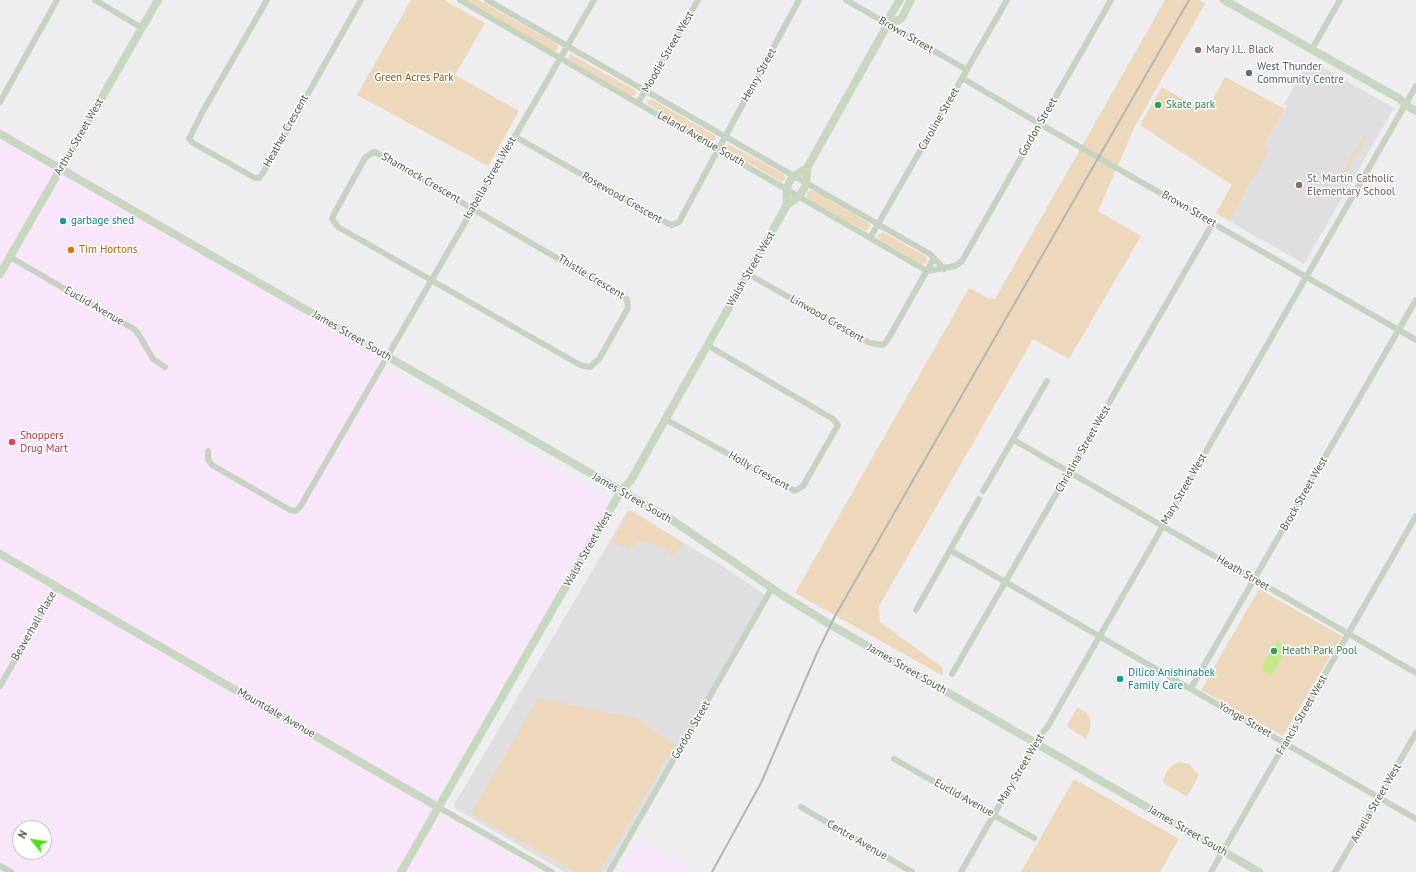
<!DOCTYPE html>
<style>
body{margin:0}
#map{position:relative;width:1416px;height:872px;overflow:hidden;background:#eeedf0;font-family:"PT Sans",sans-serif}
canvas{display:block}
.north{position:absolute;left:12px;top:820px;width:40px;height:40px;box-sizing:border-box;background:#fff;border:1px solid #b8bdb5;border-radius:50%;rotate:300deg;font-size:11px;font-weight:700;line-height:16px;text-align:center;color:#4d5b46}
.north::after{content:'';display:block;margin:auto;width:14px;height:18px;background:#4dde1a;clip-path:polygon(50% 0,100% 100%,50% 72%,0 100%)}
</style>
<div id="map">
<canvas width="1416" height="872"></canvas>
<div class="north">N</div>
</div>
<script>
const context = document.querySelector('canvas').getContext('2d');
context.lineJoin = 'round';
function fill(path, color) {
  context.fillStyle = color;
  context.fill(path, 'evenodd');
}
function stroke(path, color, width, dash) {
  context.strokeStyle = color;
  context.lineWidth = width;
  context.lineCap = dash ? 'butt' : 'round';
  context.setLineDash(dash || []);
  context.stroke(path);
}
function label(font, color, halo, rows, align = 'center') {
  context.font = font + ' "PT Sans",sans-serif';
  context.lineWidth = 3;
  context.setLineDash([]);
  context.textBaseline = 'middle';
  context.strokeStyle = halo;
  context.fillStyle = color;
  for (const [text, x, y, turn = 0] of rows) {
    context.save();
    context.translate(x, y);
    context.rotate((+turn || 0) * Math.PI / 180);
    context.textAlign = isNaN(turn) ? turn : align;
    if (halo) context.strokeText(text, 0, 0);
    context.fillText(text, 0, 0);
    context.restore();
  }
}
fill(new Path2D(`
 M0,125L381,351L390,373L606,497L609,501L606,508L429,810L541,872H0ZM20,828H44V852H20Z
 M638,841L695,872H620Z`), '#f9e6fb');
fill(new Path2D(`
 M1313,62L1394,108L1304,264L1229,221L1269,149L1264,145L1287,106L1284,104L1302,72L1309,68Z
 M628,510L718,563L764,594V597L605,872H565L456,809L454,805Z`), '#dfdfe1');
fill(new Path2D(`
 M411,0H444L485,23L455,75L519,111L488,166L357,95Z
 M466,0H479L557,44L558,49L556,51H552Z
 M1165,0H1199L1205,4L1135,126L1098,211L1141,236L1069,359L1033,339L879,606L880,622L942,667L943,675L938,673L795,593L969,288L990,299H995Z
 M570,54L635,90L636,95L631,96L570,60L568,58Z
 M1225,77L1285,109L1264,145L1270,149L1229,221L1216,213L1232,185L1140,125L1162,87L1206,112Z
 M651,99L714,135L716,137L715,140L711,141L648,104L647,101Z
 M1364,135H1366L1367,138L1339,183L1338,179Z
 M728,144L784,174L785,180L781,182L727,150L725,148Z
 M812,190L867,222L870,226L868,230H862L807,198V192Z
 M883,232L925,256L927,261L925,264H921L880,240L877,235Z
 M630,510L684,543L673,558L665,547L639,542L628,549L612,541Z
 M1259,589L1342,636L1283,736L1201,690Z
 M538,698L636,718L675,745L600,872H576L471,814Z
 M1077,708C1093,712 1093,725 1086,739L1068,727L1067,725Z
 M1179,762L1189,764L1199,775L1190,792L1186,796L1163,783C1165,772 1168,767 1179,762Z
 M1074,779L1179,839L1160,872H1021Z`), '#eed8bb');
fill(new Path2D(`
 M1277,641L1288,647L1271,676L1260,669Z`), '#c5eb88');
stroke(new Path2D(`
 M95,0L142,28
 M267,0L203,111L189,139L193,143L255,178H259L263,173L361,0
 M460,0L927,271L955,266L962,261L1111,0
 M487,0L930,254L944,269
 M846,0L967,70
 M1312,49L1340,0
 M962,78L1040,124L1416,340
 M0,102L57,0
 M638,103L698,0
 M514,136L667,223L672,225L679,222L799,0
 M373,152L377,153L627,299L628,308L599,359L590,367L580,365L338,227L332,219L334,214L365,158Z
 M870,238L1007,0
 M10,257L134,329L139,335L153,359L165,367
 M748,274L870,343L883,345L887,341L934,258
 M665,419L795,491L803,486L838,425L833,419L707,345
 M1014,440L1416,673
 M208,451V459L212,465L290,510L296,511L300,507L594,0
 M983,491L1047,381
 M950,550L1416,819
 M916,610L979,499
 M952,674L1213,223
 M0,686L57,587
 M1191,688L1416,300
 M894,759L1034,838
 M438,807L552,872
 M801,807L912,872
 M0,866L11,872
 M609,872L772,588
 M961,872L1035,743L1048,726L1416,86
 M1211,872L1416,516
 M1335,872L1416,733`), '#c7d3c1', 6);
stroke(new Path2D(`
 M1224,0L1400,99L1405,105L1416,111
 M888,24L901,19L911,0
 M0,134L672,520L785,597L831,625L1259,872
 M807,168L888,24L891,14L900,0
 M0,274L158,0
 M0,554L438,807
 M401,872L621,491L631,480L787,205C804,194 807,188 807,168C788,178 785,184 787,205`), '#c7d7c0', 8);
stroke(new Path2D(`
 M712,872L761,783L817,653L835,616L1189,0`), '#b1b8af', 2);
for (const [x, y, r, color] of [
 [1198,50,4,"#8d6e63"],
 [1249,73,4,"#5c6f8a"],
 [1158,105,4,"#2e9e5b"],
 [1299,185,4,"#8d6e63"],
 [63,221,4,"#0f9aa8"],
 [71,250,4,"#e8710a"],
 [12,442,4,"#e0444e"],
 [1274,651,4,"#2e9e5b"],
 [1120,679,4,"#0f9aa8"]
]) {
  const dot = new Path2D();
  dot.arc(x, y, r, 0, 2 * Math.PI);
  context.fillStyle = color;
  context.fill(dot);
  stroke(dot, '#fff', 1.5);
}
label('11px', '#4d5b46', '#fff', [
 ["Brown Street",906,35,30],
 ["Moodie Street West",668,52,-60],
 ["Henry Street",759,75,-61],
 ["Caroline Street",939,119,-60],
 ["Gordon Street",1038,127,-60],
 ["Heather Crescent",286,131,-61],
 ["Arthur Street West",79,137,-60],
 ["Leland Avenue South",701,139,30],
 ["Shamrock Crescent",421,178,30],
 ["Isabella Street West",490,178,-60],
 ["Rosewood Crescent",622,198,30],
 ["Brown Street",1189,209,30],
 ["Walsh Street West",751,269,-60],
 ["Thistle Crescent",591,277,31],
 ["Euclid Avenue",94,306,30],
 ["Linwood Crescent",827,319,30],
 ["James Street South",352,336,30],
 ["Christina Street West",1083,449,-60],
 ["Holly Crescent",759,471,29],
 ["Mary Street West",1184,489,-60],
 ["Brock Street West",1304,494,-60],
 ["James Street South",632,498,30],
 ["Walsh Street West",588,549,-60],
 ["Heath Street",1243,573,30],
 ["Beaverhall Place",34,626,-60],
 ["James Street South",907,669,30],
 ["Mountdale Avenue",276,713,30],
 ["Francis Street West",1302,715,-60],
 ["Yonge Street",1245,720,30],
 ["Gordon Street",691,730,-60],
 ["Mary Street West",1021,769,-59],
 ["Euclid Avenue",964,798,29],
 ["Amelia Street West",1376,803,-60],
 ["James Street South",1188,831,30],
 ["Centre Avenue",857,840,30]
]);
label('11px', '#785e54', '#fff', [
 ["Mary J.L. Black",1206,50],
 ["St. Martin Catholic",1307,179],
 ["Elementary School",1307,192]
], 'left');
label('11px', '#4e5e75', '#fff', [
 ["West Thunder",1257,67],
 ["Community Centre",1257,80]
], 'left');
label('11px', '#7b5b17', '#fff', [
 ["Green Acres Park",414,78]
]);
label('11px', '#27864d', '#fff', [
 ["Skate park",1166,105],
 ["Heath Park Pool",1282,651]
], 'left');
label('11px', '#0d838f', '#fff', [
 ["garbage shed",71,221],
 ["Dilico Anishinabek",1128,673],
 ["Family Care",1128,686]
], 'left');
label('11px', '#c56008', '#fff', [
 ["Tim Hortons",79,250]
], 'left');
label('11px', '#be3a42', '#fff', [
 ["Shoppers",20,436],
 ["Drug Mart",20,449]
], 'left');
</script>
